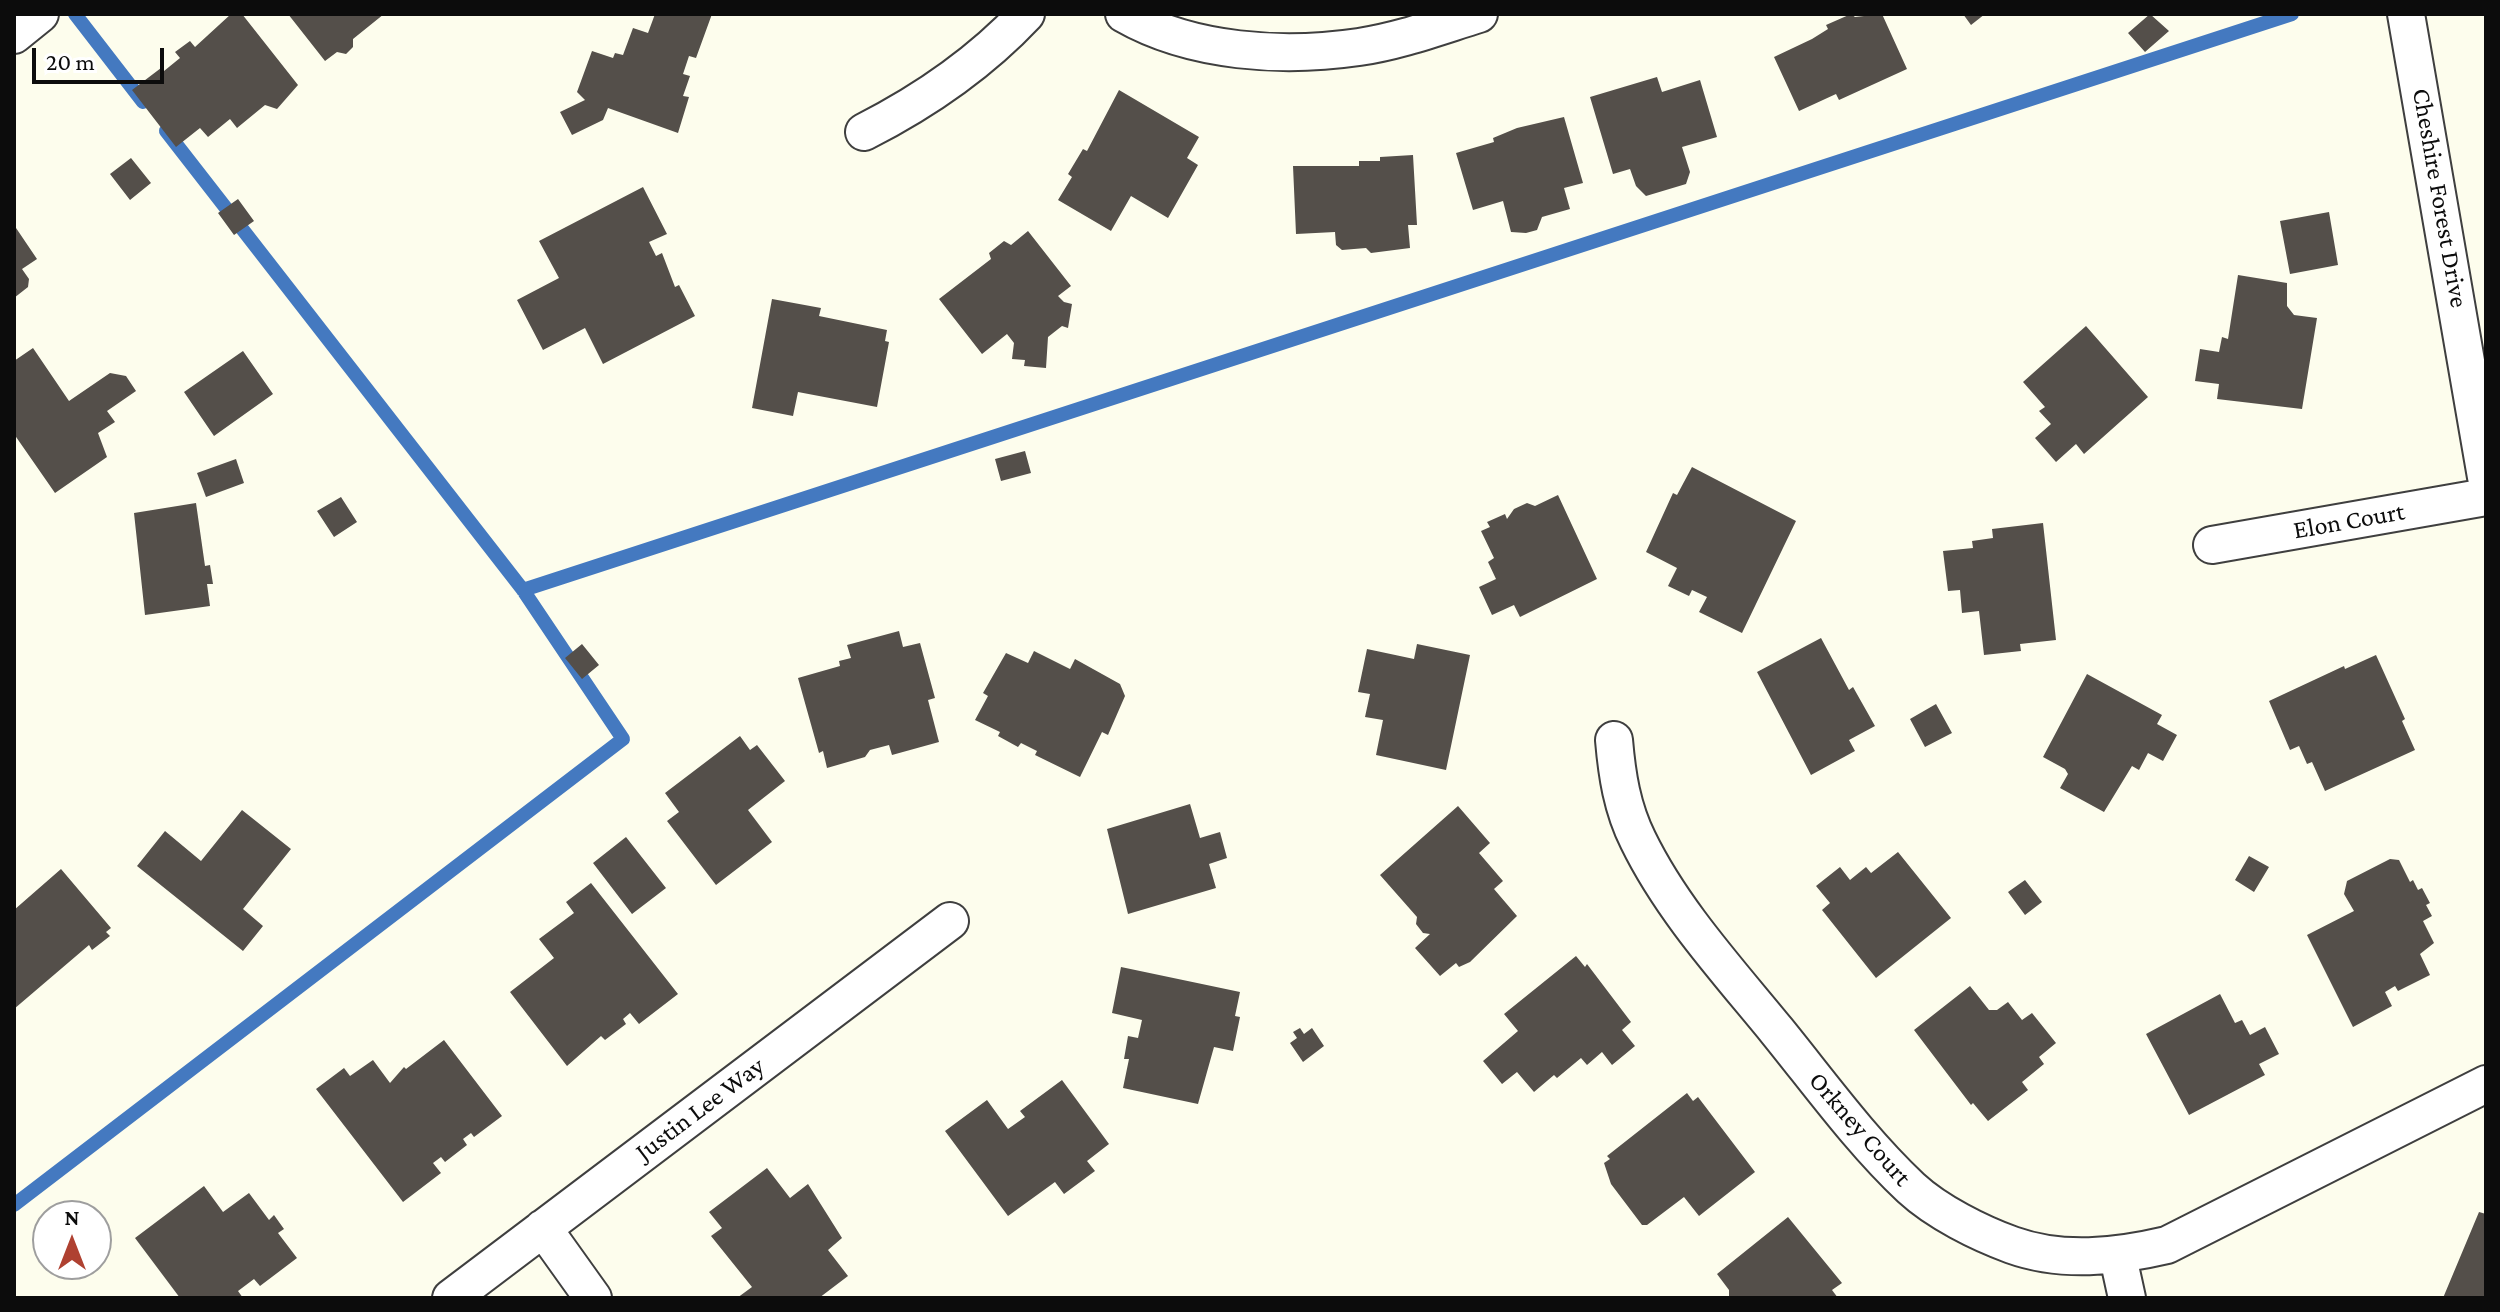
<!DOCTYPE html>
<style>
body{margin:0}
#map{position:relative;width:2500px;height:1312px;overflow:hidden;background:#fdfded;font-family:"Crimson Pro",serif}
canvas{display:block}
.frame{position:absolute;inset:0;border:16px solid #0c0c0c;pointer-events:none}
.north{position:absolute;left:32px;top:1200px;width:80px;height:80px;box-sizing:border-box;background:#fff;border:2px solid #9e9e9e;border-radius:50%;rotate:0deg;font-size:22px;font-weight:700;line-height:32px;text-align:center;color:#0c0c0c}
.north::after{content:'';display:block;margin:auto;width:28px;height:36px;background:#af4131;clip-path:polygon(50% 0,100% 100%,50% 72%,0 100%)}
.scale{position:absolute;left:32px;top:48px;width:132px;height:36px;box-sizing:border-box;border:4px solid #0c0c0c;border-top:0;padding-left:10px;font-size:24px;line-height:28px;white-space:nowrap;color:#0c0c0c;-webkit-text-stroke:6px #fff;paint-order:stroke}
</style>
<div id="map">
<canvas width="2500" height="1312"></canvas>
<div class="frame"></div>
<div class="north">N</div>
<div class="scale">20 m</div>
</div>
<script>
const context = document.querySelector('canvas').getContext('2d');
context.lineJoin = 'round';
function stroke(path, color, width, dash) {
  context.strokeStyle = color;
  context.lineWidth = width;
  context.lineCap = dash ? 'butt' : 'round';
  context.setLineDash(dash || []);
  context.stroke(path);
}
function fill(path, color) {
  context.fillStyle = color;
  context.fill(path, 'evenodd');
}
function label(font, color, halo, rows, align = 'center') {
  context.font = font + ' "Crimson Pro",serif';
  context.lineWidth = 8;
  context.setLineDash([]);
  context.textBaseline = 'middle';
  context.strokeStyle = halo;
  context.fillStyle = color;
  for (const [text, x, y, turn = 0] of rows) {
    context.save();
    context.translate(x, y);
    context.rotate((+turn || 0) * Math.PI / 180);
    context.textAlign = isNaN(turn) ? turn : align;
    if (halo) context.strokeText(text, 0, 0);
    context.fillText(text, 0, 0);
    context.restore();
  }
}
stroke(new Path2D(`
 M75,14L143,102
 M523,590L2292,14
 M14,1205L623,739L523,590L166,131`), '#4479c0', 14);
fill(new Path2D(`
 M231,14H242L298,85L277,109L265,105L237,128L230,119L208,137L200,128L176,147L132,90L161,68L164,71L180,58L175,52L190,41L195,47Z
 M288,14H384L353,39V47L346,54L337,52L325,61Z
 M655,14H712L696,58L689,56L683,74L690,76L683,96L689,97L678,133L608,108L603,120L572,135L560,112L585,100L577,92L592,51L613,58L615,53L623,55L633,28L648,33Z
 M1851,14L1855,17L1882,14L1907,69L1839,100L1836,94L1799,111L1774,57L1812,39L1828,29L1826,25Z
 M1963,14H1985L1971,25Z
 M2150,14L2169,31L2145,52L2128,33Z
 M1657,77L1662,92L1700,80L1717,137L1682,147L1690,172L1686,184L1646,196L1636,186L1630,169L1613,174L1590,97Z
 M1119,90L1199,137L1187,158L1198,165L1168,218L1131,196L1111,231L1058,200L1072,177L1068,174L1083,149L1087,151Z
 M1564,117L1583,183L1564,188L1570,209L1542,217L1537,230L1526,233L1511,232L1503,201L1473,210L1456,153L1494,142L1493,138L1517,128Z
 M1413,155L1417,225H1408L1410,248L1371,253L1366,248L1342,250L1336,245L1335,232L1296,234L1293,166H1359V161H1380V157Z
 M131,158L151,183L130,200L110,174Z
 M643,187L667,234L649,242L656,256L662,253L675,287L679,285L695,316L603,364L585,328L543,350L517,300L559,278L539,241Z
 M238,199L254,221L234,235L218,213Z
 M2329,212L2338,265L2290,274L2280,221Z
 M14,225L37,259L22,269L29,279L28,287L14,298Z
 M1028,231L1071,286L1058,296L1064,302L1072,304L1068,328L1062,326L1048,337L1046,368L1024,366L1025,360L1012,359L1014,343L1007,334L982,354L939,299L991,259L989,253L1004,241L1011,245Z
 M2238,275L2287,283V306L2294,315L2317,318L2302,409L2217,399L2219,384L2195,381L2200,349L2219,352L2222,337L2228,339Z
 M772,299L821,308L819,316L887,330L885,341L889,342L877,407L798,392L793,416L752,408Z
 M2086,326L2148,397L2084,454L2076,444L2056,462L2035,438L2051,424L2039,411L2045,407L2023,382Z
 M33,348L69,401L110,373L126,376L136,391L107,411L115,422L98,433L107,457L55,493L14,434V361Z
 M243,351L273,394L214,436L184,392Z
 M1025,451L1031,473L1001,481L995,459Z
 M236,459L244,483L206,497L197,473Z
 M1692,467L1796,521L1742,633L1699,612L1707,597L1692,590L1689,596L1668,586L1677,568L1646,552L1673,493L1677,495Z
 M1558,495L1597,579L1520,617L1514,605L1492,615L1479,587L1496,579L1488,562L1494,558L1481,531L1490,527L1487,522L1505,514L1507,519L1514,509L1527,503L1535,506Z
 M341,497L357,522L334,537L317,511Z
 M196,503L205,566L210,565L213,584H207L210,606L145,615L134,513Z
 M2043,523L2056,640L2020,644L2021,651L1984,655L1979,611L1962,613L1960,590L1948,591L1943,551L1973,548L1972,541L1993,538L1992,529Z
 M899,631L903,647L920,643L935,698L928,700L939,742L892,755L889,745L870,750L865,757L827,768L823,751L819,753L798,678L840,666L839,661L851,658L847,645Z
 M1821,638L1849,690L1853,687L1875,726L1849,740L1855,751L1811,775L1757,672Z
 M582,644L599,665L582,679L565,658Z
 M1417,644L1470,655L1446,770L1376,755L1383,720L1365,717L1370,694L1358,692L1367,649L1414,659Z
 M1034,651L1070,669L1075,659L1120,684L1125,696L1108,735L1102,732L1080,777L1035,755L1037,751L1021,743L1018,747L998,736L1000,732L975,720L988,696L983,693L1006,653L1028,663Z
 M2376,655L2405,719L2402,721L2415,750L2325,791L2312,762L2307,764L2299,746L2290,750L2269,701L2344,666L2345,669Z
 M2087,674L2162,715L2157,724L2177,735L2163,761L2148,753L2139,770L2132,766L2104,812L2060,788L2068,774L2065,769L2043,757Z
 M1936,704L1952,733L1925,747L1910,719Z
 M740,736L750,750L757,745L785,781L748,810L772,842L716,885L667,821L679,812L665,793Z
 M1190,804L1200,838L1220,832L1227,858L1209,864L1216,888L1128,914L1107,829Z
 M1458,806L1490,843L1479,853L1503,881L1494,889L1517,916L1470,962L1459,967L1456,963L1440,976L1415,948L1430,934L1423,933L1416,924L1417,917L1380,875Z
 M242,810L291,849L243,909L263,926L243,951L137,866L165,831L201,861Z
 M626,837L666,888L632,914L593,863Z
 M1898,852L1951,918L1876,978L1822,910L1830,903L1816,886L1840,867L1850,880L1866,867L1871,873Z
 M2249,856L2269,867L2254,892L2235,880Z
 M2390,859L2399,860L2410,882L2413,880L2418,890L2422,888L2430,903L2426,905L2432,916L2423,921L2434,943L2420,954L2430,975L2398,991L2395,986L2385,992L2392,1006L2353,1027L2307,935L2354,911L2344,894L2347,881Z
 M61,869L111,928L106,932L110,936L92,950L89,945L14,1009V910Z
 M2025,880L2042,902L2025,915L2008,892Z
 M591,883L678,994L639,1024L630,1013L623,1019L626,1024L605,1040L601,1036L567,1066L510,992L554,958L539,939L574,913L566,902Z
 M1576,956L1585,967L1587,964L1631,1022L1622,1030L1635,1046L1612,1065L1602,1052L1587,1065L1581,1058L1557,1078L1554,1075L1534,1092L1517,1072L1502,1084L1483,1061L1518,1031L1504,1014Z
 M1121,967L1240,992L1235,1016L1240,1017L1233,1051L1214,1047L1198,1104L1123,1088L1129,1059H1124L1128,1036L1138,1038L1142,1020L1112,1013Z
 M1970,986L1989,1010H1997L2008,1002L2022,1020L2032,1013L2056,1043L2039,1057L2044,1064L2022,1082L2028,1090L1988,1121L1973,1103L1971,1105L1914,1030Z
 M2220,994L2235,1023L2242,1020L2250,1035L2265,1027L2279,1054L2259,1064L2265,1075L2189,1115L2146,1034Z
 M1300,1028L1304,1034L1312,1028L1324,1046L1303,1062L1290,1043L1297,1038L1293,1032Z
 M444,1040L502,1116L474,1137L471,1133L463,1139L467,1145L445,1162L441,1157L433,1163L441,1173L403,1202L316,1089L344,1068L350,1076L373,1060L390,1083L404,1067L406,1069Z
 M1062,1080L1109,1144L1087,1161L1095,1171L1064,1194L1055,1182L1008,1216L945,1131L987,1100L1008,1129L1025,1117L1020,1111Z
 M1687,1093L1693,1101L1698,1097L1755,1172L1699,1216L1684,1197L1647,1225H1642L1611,1184L1604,1163L1610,1159L1607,1156Z
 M767,1168L790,1198L808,1184L842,1238L828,1250L848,1276L819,1298H737L752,1287L711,1236L722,1228L709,1212Z
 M204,1186L223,1212L249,1193L269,1220L274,1215L284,1229L278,1233L297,1258L260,1286L254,1279L238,1291L243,1298H180L135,1238Z
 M2479,1212L2486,1214V1298H2443Z
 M1788,1217L1842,1283L1832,1290L1838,1298H1729V1290L1717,1274Z`), '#544f4a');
const minor = new Path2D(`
 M1124,14C1192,53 1283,58 1359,47C1400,41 1440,26 1479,14
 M2406,14L2486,477
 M14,35L40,14
 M864,132C925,101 979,64 1026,14
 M2212,545L2486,497
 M1614,740C1617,775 1622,808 1638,840C1672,910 1728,971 1777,1031C1820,1084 1861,1141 1911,1188C1937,1212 1979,1233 2012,1245C2062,1263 2116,1257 2167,1245L2486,1084
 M543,1228L593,1298
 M2118,1257L2127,1298
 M451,1298L950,921`);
stroke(minor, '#3f3f3f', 40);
stroke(minor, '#fff', 36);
label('26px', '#0c0c0c', '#fff', [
 ["Cheshire Forest Drive",2440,198,80],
 ["Elon Court",2349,521,-10],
 ["Justin Lee Way",700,1109,-37],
 ["Orkney Court",1860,1129,49]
]);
</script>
